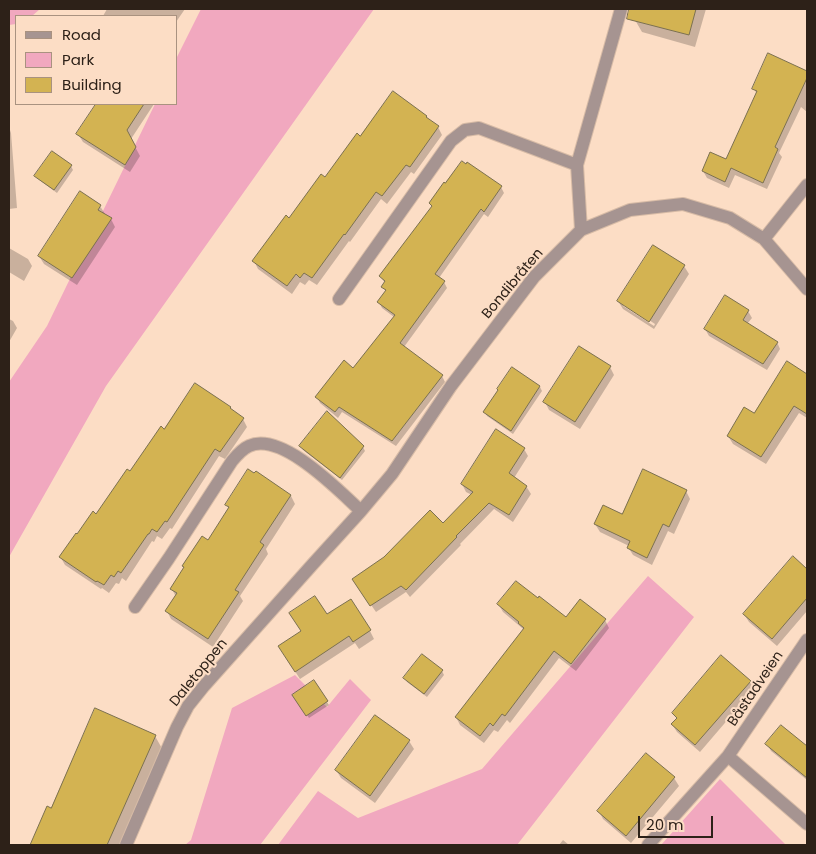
<!DOCTYPE html>
<meta charset="utf-8">
<style>
body{margin:0}
#map{position:relative;width:816px;height:854px;overflow:hidden;background:#fcddc5;font-family:Poppins,sans-serif}
canvas{display:block}
.frame{position:absolute;inset:0;border:10px solid #2d2118;pointer-events:none}
.legend{position:absolute;left:15px;top:15px;width:162px;height:90px;box-sizing:border-box;background:#fcddc5;border:1px solid #a99280;margin:0;padding:6px 9px;list-style:none;font-size:15px;color:#2d2118}
.legend li{display:flex;align-items:center;gap:10px;height:25px}
.legend b{width:25px;border:1px solid #a99280}
.scale{position:absolute;left:638px;top:816px;width:75px;height:22px;box-sizing:border-box;border:2px solid #2d2118;border-top:0;padding-left:6px;font-size:15px;line-height:18px;white-space:nowrap;color:#2d2118;-webkit-text-stroke:4px #fcddc5;paint-order:stroke}
</style>
<div id="map">
<canvas width="816" height="854"></canvas>
<div class="frame"></div>
<ul class="legend">
<li><b style="height:6px;background:#a69491"></b>Road</li>
<li><b style="height:14px;background:#f1a8bf"></b>Park</li>
<li><b style="height:14px;background:#d3b352"></b>Building</li>
</ul>
<div class="scale">20 m</div>
</div>
<script>
const context = document.querySelector('canvas').getContext('2d');
context.lineJoin = 'round';
function fill(path, color) {
  context.fillStyle = color;
  context.fill(path, 'evenodd');
}
function stroke(path, color, width, dash) {
  context.strokeStyle = color;
  context.lineWidth = width;
  context.lineCap = dash ? 'butt' : 'round';
  context.setLineDash(dash || []);
  context.stroke(path);
}
function label(font, color, halo, rows, align = 'center') {
  context.font = font + ' Poppins,sans-serif';
  context.lineWidth = 4;
  context.setLineDash([]);
  context.textBaseline = 'middle';
  context.strokeStyle = halo;
  context.fillStyle = color;
  for (const [text, x, y, turn = 0] of rows) {
    context.save();
    context.translate(x, y);
    context.rotate((+turn || 0) * Math.PI / 180);
    context.textAlign = isNaN(turn) ? turn : align;
    if (halo) context.strokeText(text, 0, 0);
    context.fillText(text, 0, 0);
    context.restore();
  }
}
fill(new Path2D(`
 M9,9H40L32,16H16V24L9,25Z
 M201,9H374L106,386L9,557V382L47,326L155,104H176V59Z
 M648,576L694,617L517,845H278L318,791L358,818L482,769Z
 M295,675L327,707L350,679L371,700L260,845H185L191,840L232,708Z
 M720,779L786,845H661Z`), '#f1a8bf');
fill(new Path2D(`
 M107,9H185L176,22V16H103Z
 M638,9H706L695,47L642,32L635,20Z
 M769,55L807,72V112L801,107L779,153L782,157L767,189L735,175L729,188L707,178L703,171L727,161L757,94L754,89Z
 M98,104H154L131,139L140,156L130,172L83,142L78,134Z
 M9,115L10,130L11,133L17,208L9,209Z
 M426,116L429,120L438,127L442,135L414,174L411,172L387,204L381,199L350,242L349,241L317,285L309,280L305,285L300,282L292,294L258,269L254,261L360,137Z
 M71,166L73,170L57,193L38,179L36,176Z
 M445,185L501,187L504,193L488,217L484,214L439,278L444,282L447,288L404,347L442,376L445,382L396,446L342,412L338,418L320,403L317,397L354,370L394,317L382,308L379,302L386,292L383,287L385,283L380,276L433,207L430,203Z
 M100,206L105,214L104,215L111,219L115,227L77,285L44,264L39,256Z
 M654,246L684,266L689,274L654,329L623,309L618,301ZM623,303L655,324L654,326L623,306Z
 M9,248L28,259L32,266L24,281L9,272Z
 M748,311L752,318L747,324L777,342L780,349L767,370L709,336L705,329Z
 M9,319L13,321L17,328L9,342Z
 M787,363L807,376V418L799,413L766,464L733,444L728,436L754,414Z
 M610,367L614,375L580,429L549,410L545,402Z
 M512,369L540,387L542,391L513,434L487,416L485,412Z
 M230,408L232,412L243,419L247,427L225,459L219,456L172,529L170,528L162,539L157,536L154,542L152,541L126,581L122,578L119,584L116,583L109,593L102,588L101,589L65,565L61,558L78,536L97,516L165,431Z
 M301,446L363,447L365,451L342,480L303,450Z
 M524,449L528,456L514,478L526,486L531,494L513,522L494,509L460,544L461,545L410,597L406,592L376,612L358,586L444,525L472,495L466,492L462,484Z
 M256,473L291,496L295,504L266,549L268,554L240,596L243,601L213,647L171,619L167,611L176,597L172,589L208,541L229,509L227,505Z
 M686,491L690,499L674,534L668,531L652,565L633,555L628,547L629,546L600,532L595,524L622,516Z
 M793,558L807,570V611L777,646L749,622L744,614Z
 M580,601L605,620L609,628L576,671L559,658L510,723L507,720L498,732L494,730L484,743L460,725L456,717L524,630L522,628L503,612L499,605L566,619Z
 M326,616L370,631L374,639L359,649L355,643L300,679L284,654L302,631Z
 M442,671L444,675L427,697L407,682L405,678Z
 M313,682L329,705L309,718L294,695Z
 M750,682L754,689L700,752L677,732L672,724L677,719L673,713Z
 M375,717L409,741L414,749L375,803L341,778L336,770Z
 M781,726L807,748V780L771,751L767,744Z
 M155,736L164,752L123,845H31L48,807L52,809Z
 M646,754L674,778L679,786L631,843L603,819L599,811Z
 M563,840L569,845H559Z`), '#0003');
const building = new Path2D(`
 M629,9H696L689,35L627,19Z
 M768,53L807,71V78L775,147L778,149L763,183L731,168L725,182L702,171L710,152L726,159L757,91L752,89Z
 M393,91L427,116L426,117L439,126L410,167L406,165L382,196L376,192L345,235L344,234L312,278L304,273L300,278L296,274L287,286L252,261L286,215L289,218L321,174L325,177L357,133L360,136Z
 M96,104H144L127,130L136,147L125,165L76,134Z
 M52,151L72,165L54,190L34,176Z
 M462,161L466,164L467,162L502,186L484,212L481,209L435,274L445,281L400,343L443,375L392,441L339,407L335,412L315,397L344,360L353,368L395,315L377,302L386,290L381,287L385,281L379,276L432,206L429,203L444,182L445,183Z
 M80,191L101,205L98,210L112,218L72,278L38,256Z
 M653,245L685,265L649,322L617,301Z
 M725,295L749,310L743,320L778,342L763,364L704,329Z
 M579,346L611,366L575,422L543,402Z
 M787,361L807,374V414L794,406L761,457L727,436L744,407L754,413Z
 M512,367L540,386L511,431L483,412L498,390L497,389Z
 M195,383L231,407L230,408L244,418L220,452L215,449L167,522L165,521L157,532L152,529L149,534H148L121,573L118,571L114,577L111,575L104,585L97,581L96,582L59,557L76,533L77,534L93,511L96,514L127,469L130,471L161,426L164,429Z
 M327,411L364,446L340,478L299,446Z
 M496,429L525,448L509,473L527,486L509,515L489,503L456,536L457,537L406,590L401,586L370,606L352,579L384,557L430,510L443,523L473,492L461,484Z
 M248,469L254,473L256,471L291,495L260,542L264,545L235,590L239,592L208,639L165,611L177,593L170,589L184,567L182,566L202,536L208,540L229,507L225,505Z
 M643,469L687,490L669,527L663,524L647,558L627,548L630,541L594,524L603,505L622,514Z
 M793,556L807,569V598L772,639L743,614Z
 M516,581L538,598L539,596L566,617L580,599L606,619L571,664L554,651L505,716L502,714L493,726L490,723L480,736L455,717L524,628L518,623L519,622L497,604Z
 M315,596L327,614L351,599L371,630L353,642L349,636L295,672L278,646L301,631L289,613Z
 M422,654L443,670L424,694L403,678Z
 M721,655L751,681L695,745L671,724L677,718L672,713Z
 M314,680L328,701L306,716L292,695Z
 M95,708L156,735L107,845H30L47,806L51,808Z
 M375,715L410,740L370,796L335,770Z
 M781,725L807,746V778L765,744Z
 M646,753L675,777L626,836L597,811Z`);
fill(building, '#d3b352');
stroke(building, '#7b7050', 1);
const minor = new Path2D(`
 M581,230L577,165L621,9
 M764,239L807,185
 M339,299L451,141L465,130L479,128L577,165
 M135,607L169,558L232,461C237,455 242,449 249,446C282,431 339,491 361,511
 M728,756L807,640
 M126,845L177,727L188,706L204,686L312,565L361,511L392,474L451,386L534,277L581,230L630,210L683,204L730,218L764,239L807,289
 M648,845L728,756L807,824`);
stroke(minor, '#d7bba6', 14);
stroke(minor, '#a69491', 12);
label('14px', '#2d2118', '#fcddc5', [
 ["Bondibråten",513,284,-50],
 ["Daletoppen",199,673,-51],
 ["Båstadveien",756,689,-56]
]);
</script>
